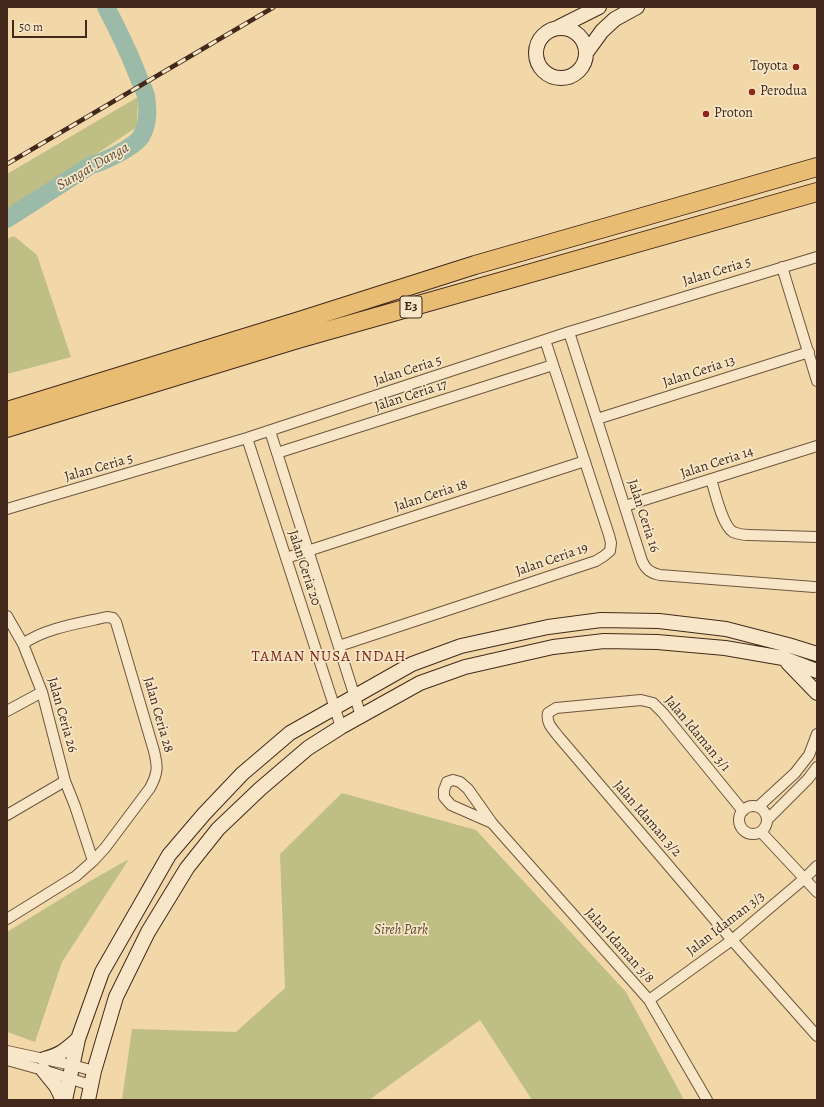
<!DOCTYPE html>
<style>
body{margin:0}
#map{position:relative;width:824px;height:1107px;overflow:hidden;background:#f2d8a9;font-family:Alegreya,serif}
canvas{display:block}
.frame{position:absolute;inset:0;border:8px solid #42291b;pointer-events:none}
.scale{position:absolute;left:12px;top:20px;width:75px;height:18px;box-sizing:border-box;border:2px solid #42291b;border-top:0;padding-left:5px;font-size:12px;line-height:14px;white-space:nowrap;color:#42291b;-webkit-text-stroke:3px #f7e6c7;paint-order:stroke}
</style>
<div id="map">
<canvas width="824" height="1107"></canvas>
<div class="frame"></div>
<div class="scale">50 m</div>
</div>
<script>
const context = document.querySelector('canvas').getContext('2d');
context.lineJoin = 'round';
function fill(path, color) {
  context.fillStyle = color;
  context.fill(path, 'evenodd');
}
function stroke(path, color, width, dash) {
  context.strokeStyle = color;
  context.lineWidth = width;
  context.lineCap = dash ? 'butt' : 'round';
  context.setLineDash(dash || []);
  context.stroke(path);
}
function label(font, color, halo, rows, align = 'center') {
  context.font = font + ' Alegreya,serif';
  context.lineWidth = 3.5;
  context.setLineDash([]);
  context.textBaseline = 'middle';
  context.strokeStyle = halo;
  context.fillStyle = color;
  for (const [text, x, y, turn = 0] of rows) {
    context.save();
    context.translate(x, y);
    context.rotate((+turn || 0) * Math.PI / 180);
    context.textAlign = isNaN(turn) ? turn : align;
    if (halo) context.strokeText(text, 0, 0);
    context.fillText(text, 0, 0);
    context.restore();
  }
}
fill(new Path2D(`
 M138,97L137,127L72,170L7,210V174Z
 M14,236L37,255L71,357L7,374V239Z
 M342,793L476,830L626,992L684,1100H532L480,1020L369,1100H122L132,1029L236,1032L285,988L280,854Z
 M129,859L62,962L35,1042L7,1032V932L90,881Z`), '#bfbe85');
stroke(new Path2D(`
 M7,219L91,165C103,162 136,147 142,135C148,124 148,108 146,96C144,89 141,83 138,76C129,52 118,30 106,7`), '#9bbaa7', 18);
const street = new Path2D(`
 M782,267L817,381
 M569,332L642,561C646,570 651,573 660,575L814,587
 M597,419L809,352
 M270,431L361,716
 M247,438L341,727
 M277,453L553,365
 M711,479C715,492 722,525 733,532C738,534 743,535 749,535L817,537
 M625,506L817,446
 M7,509L247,438L569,332L817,257
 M286,558L585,461
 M7,616L23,644L42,692L65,781L75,806L93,861L105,848L150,788C158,773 158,767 154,751L116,622L113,618L107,617C81,623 45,628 23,644
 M339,646L596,561L604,556L610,551L611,543L609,535L545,340
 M7,711L42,692
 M739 820a14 14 0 1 1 28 0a14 14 0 1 1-28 0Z
 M758,807L795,773L809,755L817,734
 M743,811L663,713L653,703L641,700L556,708L548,713C546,723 552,728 558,736L732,940L817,1036
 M7,815L65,781
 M767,820L808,779L817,767
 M492,823L451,805L444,797V790L447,782L453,780L460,782L468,789L492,823L649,1000L707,1100
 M761,832L817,892
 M7,919L76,876L93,861
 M649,1000L732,940L805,878L817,866
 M7,1051L72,1065L94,1071
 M7,1060L43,1070L90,1085`);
const secondary = new Path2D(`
 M559,27L599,7
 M536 53a25 25 0 1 1 50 0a25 25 0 1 1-50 0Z
 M586,53L602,31L615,19L637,7
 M788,663L817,693
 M44,1059C60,1055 66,1050 78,1039
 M43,1070L56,1086L63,1100
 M65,1100L78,1039L102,972L169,855L204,814L242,774L290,733L412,664L461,646L548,627L601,620L659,621L726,629L788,645L817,654
 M88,1100L94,1071L116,997L148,932L187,868L218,829L260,789L308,748L341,727L420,683L465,667L553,647L604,641L657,642L725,648L783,658L817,671`);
const highway = new Path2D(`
 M7,411L299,321L475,265L817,167
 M7,428L298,339L817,192`);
stroke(street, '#6e553e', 12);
stroke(secondary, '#42291b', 16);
stroke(highway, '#42291b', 20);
stroke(street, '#f7e6c7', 10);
stroke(secondary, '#f7e6c7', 14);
stroke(highway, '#e9bc74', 18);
const rail = new Path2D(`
 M7,164L274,7`);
stroke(rail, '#42291b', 4.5);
stroke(rail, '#f7e6c7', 3, [9]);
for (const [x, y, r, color] of [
 [796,67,4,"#8f2418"],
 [752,92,4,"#8f2418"],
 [706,114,4,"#8f2418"]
]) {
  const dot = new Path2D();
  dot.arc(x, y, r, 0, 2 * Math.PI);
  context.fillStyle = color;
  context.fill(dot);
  stroke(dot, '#f7e6c7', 1.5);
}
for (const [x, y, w] of [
 [411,307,22]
]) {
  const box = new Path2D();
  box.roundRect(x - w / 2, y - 11, w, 22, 3);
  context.fillStyle = '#f7e6c7';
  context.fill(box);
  stroke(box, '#42291b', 1);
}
label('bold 13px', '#42291b', null, [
 ["E3",411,307]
]);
label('14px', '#42291b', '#f7e6c7', [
 ["Toyota",788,67,"right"],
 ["Perodua",760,92],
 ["Proton",714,114]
], 'left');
label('14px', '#42291b', '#f7e6c7', [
 ["Jalan Ceria 5",717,272,-17],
 ["Jalan Ceria 5",408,371,-18],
 ["Jalan Ceria 13",699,372,-18],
 ["Jalan Ceria 17",411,396,-18],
 ["Jalan Ceria 14",717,463,-18],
 ["Jalan Ceria 5",99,468,-16],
 ["Jalan Ceria 18",431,496,-18],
 ["Jalan Ceria 16",643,516,72],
 ["Jalan Ceria 19",552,560,-19],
 ["Jalan Ceria 20",304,568,72],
 ["Jalan Ceria 26",62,715,74],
 ["Jalan Ceria 28",158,715,74],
 ["Jalan Idaman 3/1",697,734,50],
 ["Jalan Idaman 3/2",647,819,49],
 ["Jalan Idaman 3/3",726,924,-38],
 ["Jalan Idaman 3/8",619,946,48]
]);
label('italic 14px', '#5b4730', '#f7e6c7', [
 ["Sireh Park",401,931]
]);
label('italic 15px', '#584d3e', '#f7e6c7', [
 ["Sungai Danga",93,167,-30]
]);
context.letterSpacing = '1px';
label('15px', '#7a1f14', '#f7e6c7', [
 ["TAMAN NUSA INDAH",329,657]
]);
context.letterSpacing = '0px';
</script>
